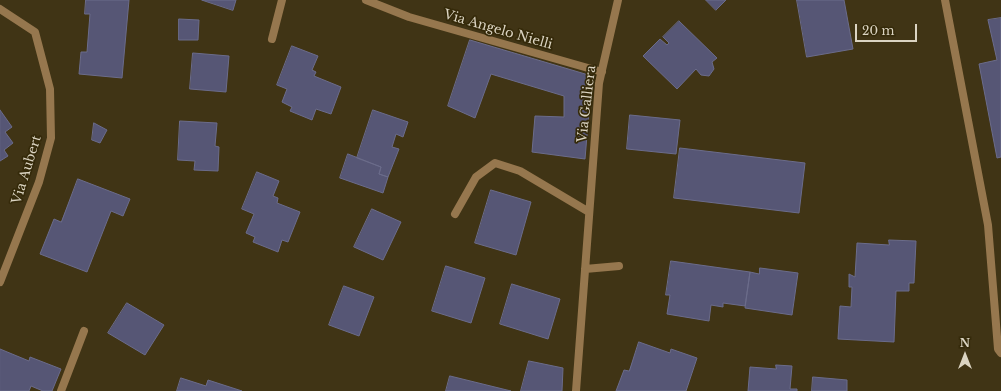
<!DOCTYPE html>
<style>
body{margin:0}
#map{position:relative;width:1001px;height:391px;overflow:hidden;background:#403415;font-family:"Libre Baskerville",serif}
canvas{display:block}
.north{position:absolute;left:945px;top:335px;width:40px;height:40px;-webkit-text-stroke:3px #352a0a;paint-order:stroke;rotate:0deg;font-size:11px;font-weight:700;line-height:16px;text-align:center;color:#dbd4c2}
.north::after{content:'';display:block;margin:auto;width:14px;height:18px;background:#dbd4c2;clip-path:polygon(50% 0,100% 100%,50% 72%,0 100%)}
.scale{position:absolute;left:855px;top:24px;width:62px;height:18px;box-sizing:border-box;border:2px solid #dbd4c2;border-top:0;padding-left:5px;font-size:12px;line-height:14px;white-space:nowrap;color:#dbd4c2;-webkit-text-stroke:3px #352a0a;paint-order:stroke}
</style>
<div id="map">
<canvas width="1001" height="391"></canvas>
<div class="north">N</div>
<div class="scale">20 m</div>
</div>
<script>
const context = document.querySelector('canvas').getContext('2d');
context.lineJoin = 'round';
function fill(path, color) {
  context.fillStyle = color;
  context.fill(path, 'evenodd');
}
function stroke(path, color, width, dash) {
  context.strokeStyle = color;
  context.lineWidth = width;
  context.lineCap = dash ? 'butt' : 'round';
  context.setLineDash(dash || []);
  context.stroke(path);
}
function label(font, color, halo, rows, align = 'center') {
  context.font = font + ' "Libre Baskerville",serif';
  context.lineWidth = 3.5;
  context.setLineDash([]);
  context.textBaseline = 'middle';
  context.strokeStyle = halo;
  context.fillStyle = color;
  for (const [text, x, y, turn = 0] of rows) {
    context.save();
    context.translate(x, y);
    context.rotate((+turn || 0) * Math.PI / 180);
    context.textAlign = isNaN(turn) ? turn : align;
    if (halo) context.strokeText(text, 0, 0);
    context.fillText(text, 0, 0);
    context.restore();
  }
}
const building = new Path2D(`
 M86,0H129L122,78L79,74L81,52H87L90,14H85Z
 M202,0H236L233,10Z
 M706,0H726L716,10Z
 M797,0H844L853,49L807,57Z
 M1001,18V157L997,158L979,64L997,60L988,20Z
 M179,19L199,20L198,40H179Z
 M679,21L717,58L712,62L714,69L709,76L701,75L696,69L677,89L643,56L660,39L667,45L669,43L663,37Z
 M470,40L592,76L585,159L532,152L535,116L564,117V96L491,74L475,118L448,106Z
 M292,46L318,56L312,70L316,72L314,76L341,87L331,114L316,109L312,120L290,111L292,107L282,102L287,89L277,85Z
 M193,53L229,56L226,92L190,89Z
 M0,110L12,127L5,132L13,143L4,150L8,156L0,161Z
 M373,110L408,122L403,137L396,134L392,147L399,149L388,177L379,174L381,167L357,158Z
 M630,115L680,120L676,154L627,149Z
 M180,121L217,123L215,146L219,147L218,171L194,170L195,161L178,160Z
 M94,123L107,130L100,143L92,140Z
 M680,148L805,163L799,213L674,198Z
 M348,154L381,167L379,174L388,177L383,193L340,178Z
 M257,172L279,181L273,196L278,198L277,203L300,212L288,242L282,240L278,252L253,242L255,237L246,233L254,214L242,209Z
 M78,179L130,199L123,216L111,211L87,272L40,254L54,219L61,222Z
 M491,190L531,202L516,255L475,243Z
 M372,209L401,222L383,260L354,247Z
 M889,240L916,241L914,283H909V291H896L894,342L838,339L840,306L851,307L852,287H849V274L855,277L857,243L889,245Z
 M671,261L750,272L745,306L723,303V307L711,305L709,321L667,314L670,295H666Z
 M446,266L485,278L471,323L432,311Z
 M760,268L798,273L792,315L745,308L750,272L759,274Z
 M512,284L560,299L548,339L500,324Z
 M344,286L374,297L359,336L329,325Z
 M127,303L164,325L145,355L108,333Z
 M639,342L670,353L671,349L697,358L686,391H616L624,370L629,371Z
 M0,349L29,361L30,357L61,369L52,391H43L31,386L29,391H0Z
 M529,361L563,368L562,391H521Z
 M776,365L792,366L790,389H797V391H748L750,367L776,369Z
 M450,376L511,391H446Z
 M813,377L847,380V391H812Z
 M181,378L206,386L208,380L242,391H177Z`);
fill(building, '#565675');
stroke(building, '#6b6c8b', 1);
stroke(new Path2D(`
 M366,0L409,17L602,72
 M945,0L988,225L998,349L1001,353
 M0,9L35,32L50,89L51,138L39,182L0,282
 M272,39L282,0
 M455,214L476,177L495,163L520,171L589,212
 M585,269L619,266
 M61,391L84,331
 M576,391L599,83L618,0`), '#96774e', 8);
label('13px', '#dbd4c2', '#352a0a', [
 ["Via Angelo Nielli",498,30,16],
 ["Via Galliera",587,104,-83],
 ["Via Aubert",27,170,-73]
]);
</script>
